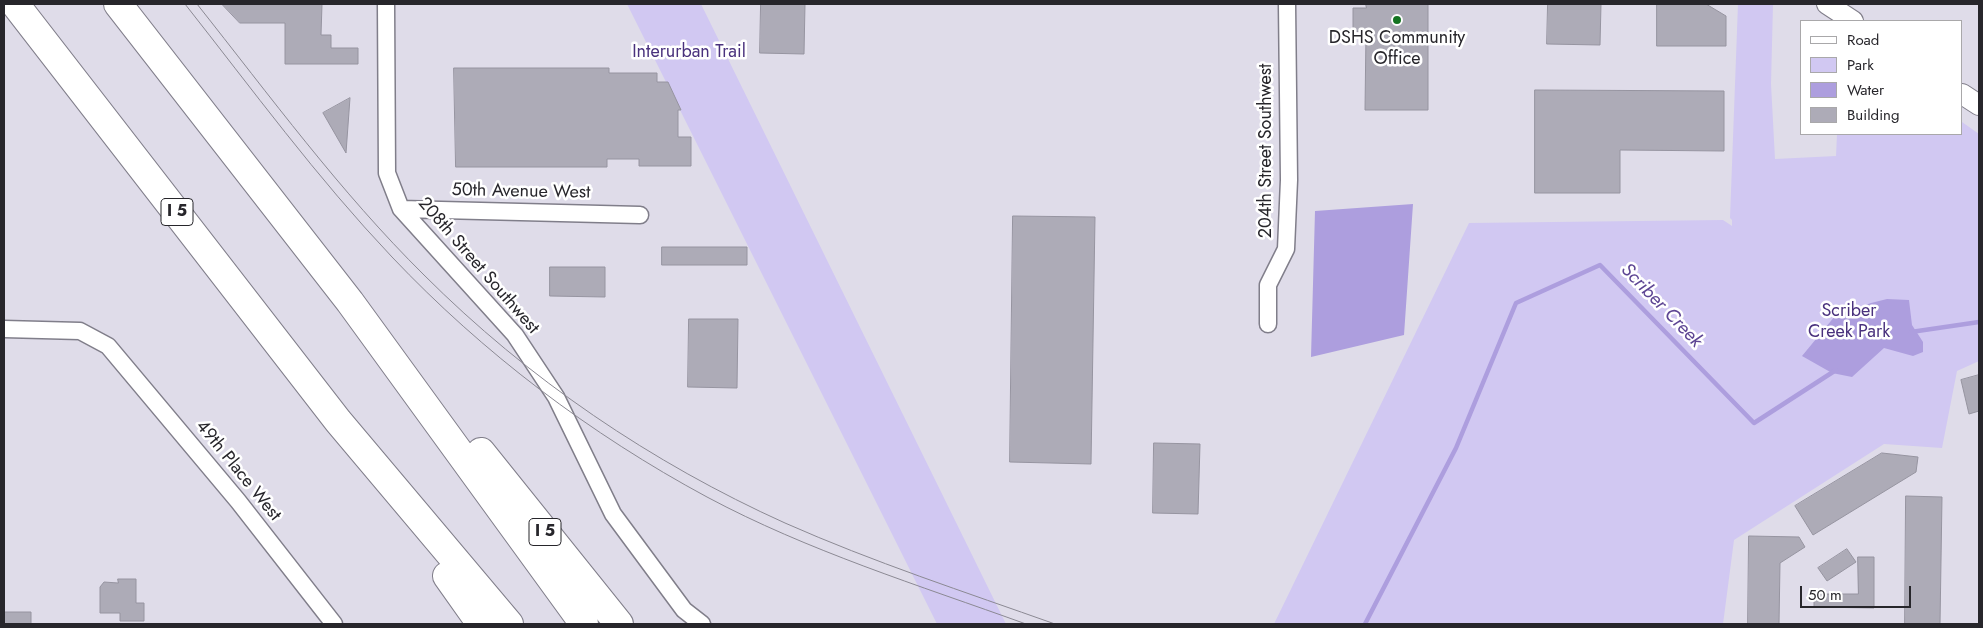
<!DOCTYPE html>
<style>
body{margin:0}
#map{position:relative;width:1983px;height:628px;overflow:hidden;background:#dfdce9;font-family:Jost,sans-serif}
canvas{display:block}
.frame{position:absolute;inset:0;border:5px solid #27262b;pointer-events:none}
.legend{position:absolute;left:1800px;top:20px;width:162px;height:115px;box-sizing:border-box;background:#fff;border:1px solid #a9a8aa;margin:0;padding:6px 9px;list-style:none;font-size:15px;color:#27262b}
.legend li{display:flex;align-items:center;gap:10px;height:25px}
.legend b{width:25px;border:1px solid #a9a8aa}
.scale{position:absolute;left:1800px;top:586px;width:111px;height:22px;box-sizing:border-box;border:2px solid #27262b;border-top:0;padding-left:6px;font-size:15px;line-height:18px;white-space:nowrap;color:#27262b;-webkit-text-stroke:4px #fff;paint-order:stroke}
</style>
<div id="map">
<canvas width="1983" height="628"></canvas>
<div class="frame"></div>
<ul class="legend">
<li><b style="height:6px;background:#fff"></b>Road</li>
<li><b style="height:14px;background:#d1c8f2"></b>Park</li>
<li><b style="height:14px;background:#ad9ede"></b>Water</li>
<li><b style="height:14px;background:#adabb7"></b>Building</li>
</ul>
<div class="scale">50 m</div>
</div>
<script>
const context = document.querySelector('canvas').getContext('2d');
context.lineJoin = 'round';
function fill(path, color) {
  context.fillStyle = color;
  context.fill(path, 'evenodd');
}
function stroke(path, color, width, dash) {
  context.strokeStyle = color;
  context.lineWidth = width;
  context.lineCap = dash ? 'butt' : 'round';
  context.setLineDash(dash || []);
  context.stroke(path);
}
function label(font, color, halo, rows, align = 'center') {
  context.font = font + ' Jost,sans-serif';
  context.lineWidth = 5;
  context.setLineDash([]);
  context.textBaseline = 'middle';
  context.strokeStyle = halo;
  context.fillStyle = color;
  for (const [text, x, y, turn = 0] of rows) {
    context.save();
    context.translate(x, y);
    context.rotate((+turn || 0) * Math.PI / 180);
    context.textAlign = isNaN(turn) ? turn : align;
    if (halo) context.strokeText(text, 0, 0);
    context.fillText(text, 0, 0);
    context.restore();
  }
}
fill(new Path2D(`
 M627,4H701L1006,624H937Z
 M1738,4H1773L1771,84L1775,159L1836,156L1837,134H1962V122L1979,134V361L1957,371L1942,448L1884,444L1734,540L1723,624H1274L1469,223L1723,220L1732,226V220L1730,218Z`), '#d1c8f2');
fill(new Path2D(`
 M1413,204L1404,335L1311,357L1315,211Z
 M1887,299L1909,300L1912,325L1923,342V352L1913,356L1884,348L1852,377L1832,373L1802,356L1835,316L1871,303Z`), '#ad9ede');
stroke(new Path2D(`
 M1911,332L1979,322
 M1365,624L1456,448L1516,303L1600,265L1754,423L1836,370`), '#ad9ede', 4.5);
const building = new Path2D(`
 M222,4H322L321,35H331V48H358V64H285V23H240Z
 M761,4H805L804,54L760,53Z
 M1366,4H1428V110H1365L1366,32L1353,31V8H1366Z
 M1548,4H1601L1600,45L1547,44Z
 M1657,4H1706L1726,16V46H1657Z
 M454,68H609V73H657V82H668L681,110H678V137H691V166H639V159H607V167H456Z
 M1535,90L1724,91V151L1620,150V193H1535Z
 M350,98L346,153L323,113Z
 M1013,216L1095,217L1091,464L1010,462Z
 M662,247H747V265H662Z
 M550,267H605V297L550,296Z
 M689,319H738L737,388L688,387Z
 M1979,375V411L1969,414L1961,380Z
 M1154,443L1200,444L1198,514L1153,513Z
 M1882,453L1918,457L1916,472L1813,535L1795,506Z
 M1906,496L1942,497L1940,624H1905Z
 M1749,536L1799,537L1805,547L1780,563L1779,624H1748Z
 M1847,549L1856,562L1827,581L1818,568Z
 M1858,557H1874V608L1814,607V594H1858Z
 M118,579H136V603H144V621H120V613H100V587L104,582L118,583Z
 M4,612H31V624H4Z`);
fill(building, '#adabb7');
stroke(building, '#9694a0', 1);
const minor = new Path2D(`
 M386,4L387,173L401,209L515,335L556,397L613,514L684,610L702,624
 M401,209L640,215
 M1268,324V285L1286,249L1289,180L1287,4
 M4,329L80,331L108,346L238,501L334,624`);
const tertiary = new Path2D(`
 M1827,4L1853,21
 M1962,94L1979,105`);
const motorway = new Path2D(`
 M15,4L338,421L509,624
 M118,4L350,302L584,624
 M481,452L619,624
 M447,576L481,624`);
stroke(minor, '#807e8a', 19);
stroke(tertiary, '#807e8a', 22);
stroke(motorway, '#807e8a', 30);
stroke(minor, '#fff', 16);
stroke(tertiary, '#fff', 20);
stroke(motorway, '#fff', 28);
stroke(new Path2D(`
 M185,4C252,89 317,178 392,257C483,353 590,434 707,497C808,551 918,585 1026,624
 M197,4C270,96 340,192 424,275C528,379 652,463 785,523C873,562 965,592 1055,624`), '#8b8993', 1);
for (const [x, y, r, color] of [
 [1397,20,5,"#147321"]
]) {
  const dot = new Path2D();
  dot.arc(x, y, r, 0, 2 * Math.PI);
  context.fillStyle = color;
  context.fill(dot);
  stroke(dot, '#fff', 2);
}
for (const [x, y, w] of [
 [177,212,32],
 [545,532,32]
]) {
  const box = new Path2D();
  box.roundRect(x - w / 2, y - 13.5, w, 27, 4);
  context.fillStyle = '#fff';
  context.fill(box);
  stroke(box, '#27262b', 1);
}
label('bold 16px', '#27262b', null, [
 ["I 5",177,212],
 ["I 5",545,532]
]);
label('18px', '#27262b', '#fff', [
 ["DSHS Community",1397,39],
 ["Office",1397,60]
]);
label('18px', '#49317d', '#fff', [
 ["Interurban Trail",689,53],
 ["Scriber",1849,312],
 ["Creek Park",1849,333]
]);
label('18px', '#27262b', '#fff', [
 ["204th Street Southwest",1267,151,-90],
 ["50th Avenue West",521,192,1],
 ["208th Street Southwest",478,266,49],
 ["49th Place West",238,471,51]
]);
label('italic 19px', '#5e4694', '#fff', [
 ["Scriber Creek",1661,306,46]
]);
</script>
